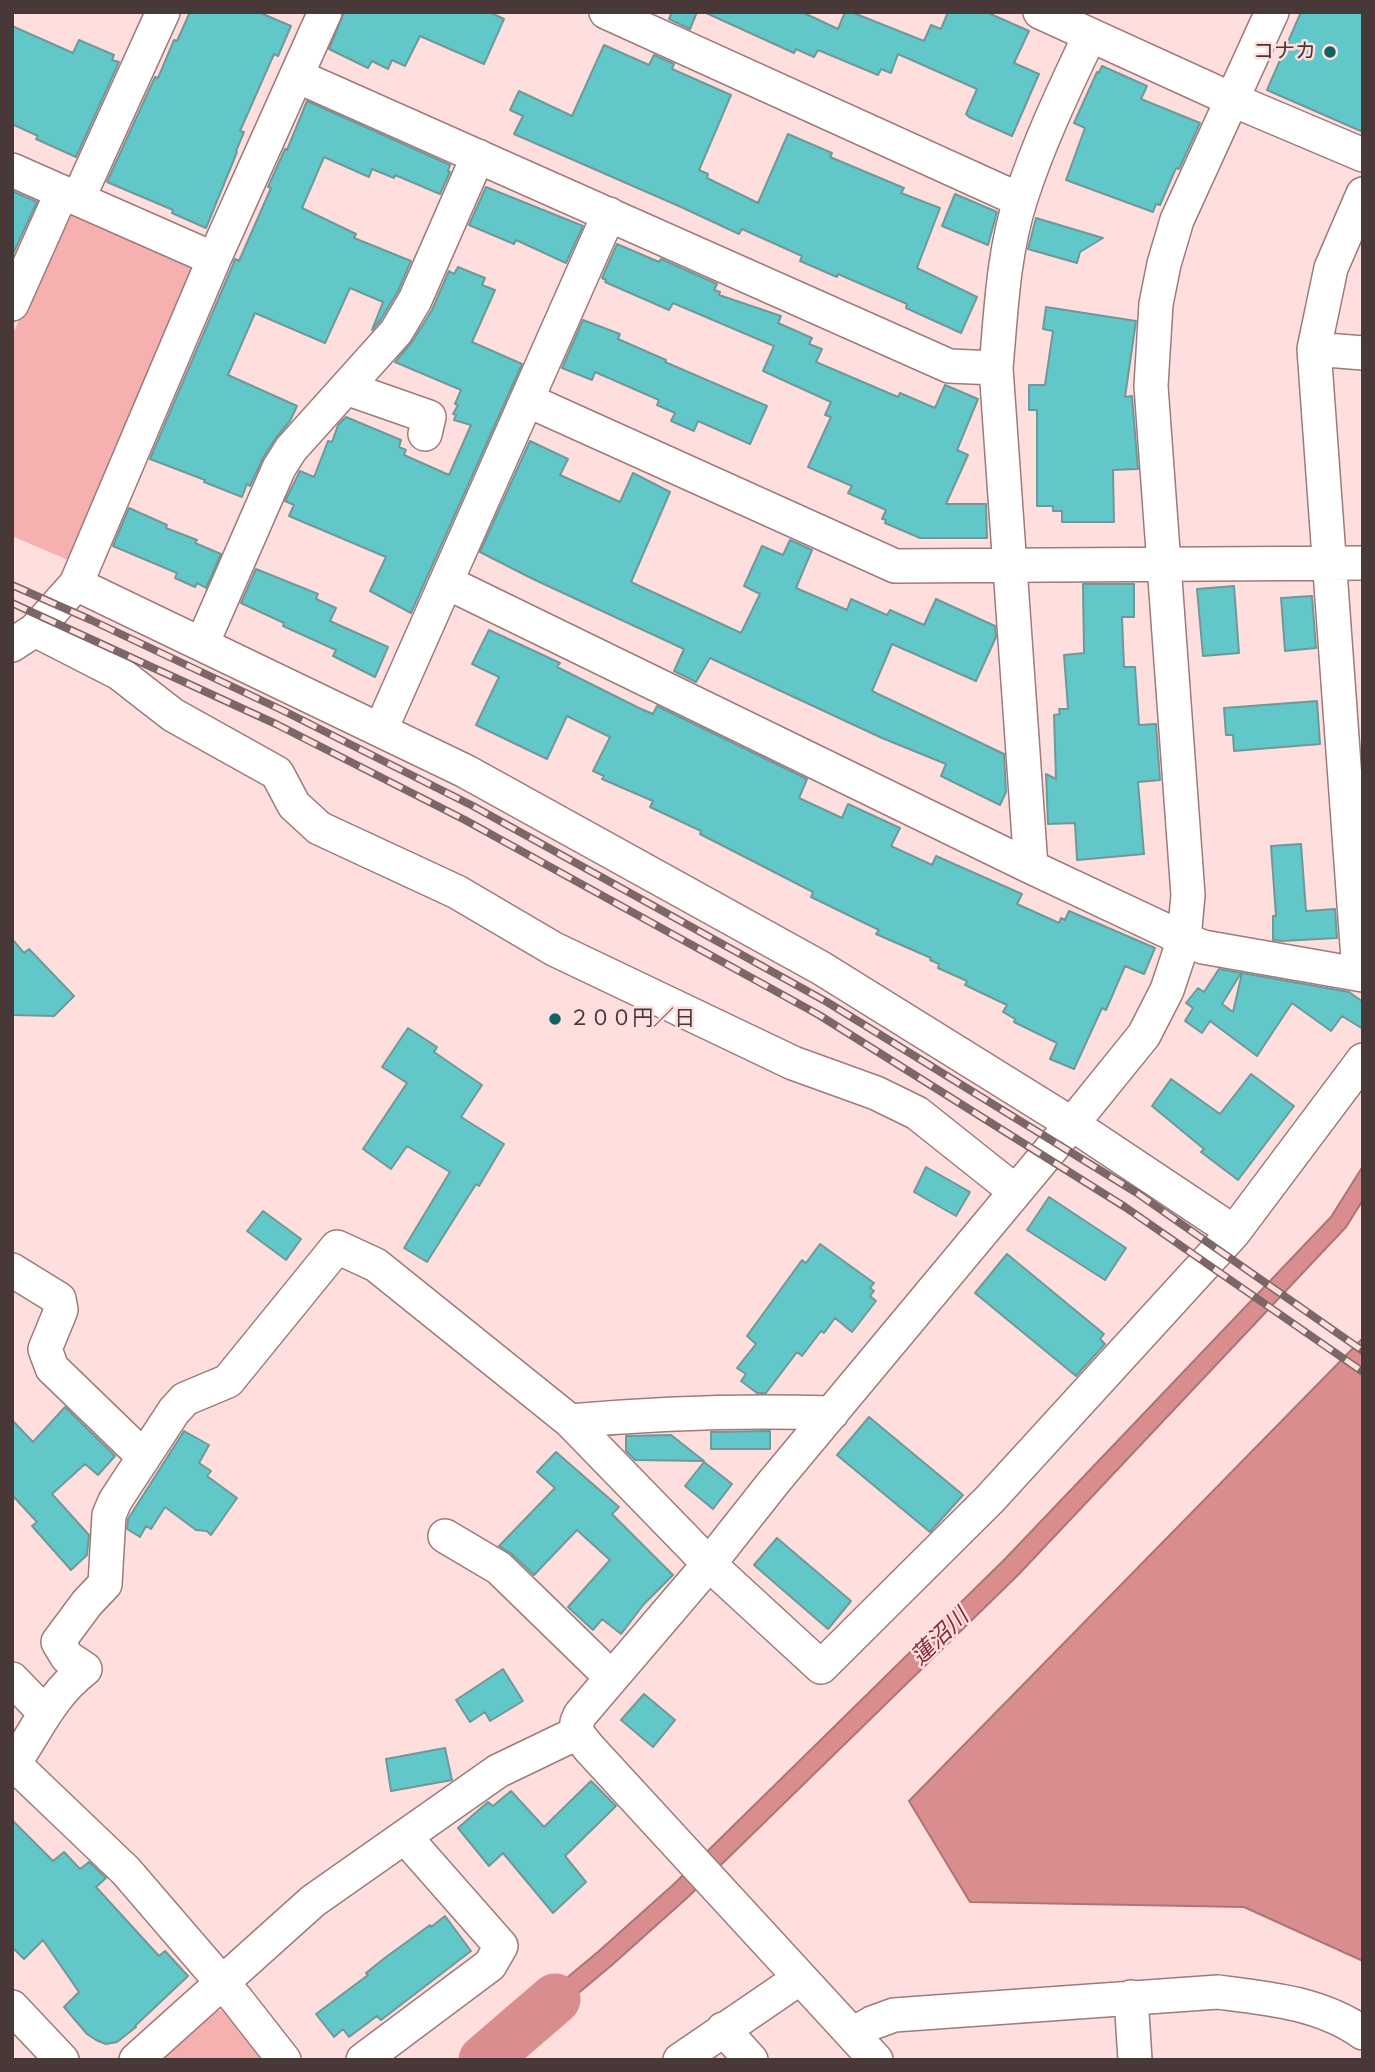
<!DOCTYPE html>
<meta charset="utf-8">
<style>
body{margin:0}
#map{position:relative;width:1375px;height:2072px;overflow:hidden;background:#ffdfde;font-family:Inter,sans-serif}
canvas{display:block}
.frame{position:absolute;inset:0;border:14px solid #483838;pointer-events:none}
</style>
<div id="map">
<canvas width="1375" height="2072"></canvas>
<div class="frame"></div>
</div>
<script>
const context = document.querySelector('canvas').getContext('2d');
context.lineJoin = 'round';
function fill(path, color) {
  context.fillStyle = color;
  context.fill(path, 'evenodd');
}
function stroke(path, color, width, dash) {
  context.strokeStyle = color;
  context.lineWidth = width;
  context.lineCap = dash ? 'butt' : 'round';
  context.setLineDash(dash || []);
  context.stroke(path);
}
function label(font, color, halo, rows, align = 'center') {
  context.font = font + ' Inter,"Noto Sans JP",sans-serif';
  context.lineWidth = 5;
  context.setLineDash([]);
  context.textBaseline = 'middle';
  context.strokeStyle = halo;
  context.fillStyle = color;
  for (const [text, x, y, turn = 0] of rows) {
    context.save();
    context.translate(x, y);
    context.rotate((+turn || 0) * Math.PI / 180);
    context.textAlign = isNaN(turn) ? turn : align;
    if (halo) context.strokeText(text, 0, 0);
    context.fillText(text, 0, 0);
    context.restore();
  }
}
fill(new Path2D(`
 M77,210L199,265L68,560L12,536V336L65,216Z
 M212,2009L224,2011L263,2060H155Z`), '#f6b0b0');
const water = new Path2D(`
 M1363,1166V1200L1346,1227L1019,1574L688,1897L612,1965L508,2052L496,2037L599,1951L674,1884L1005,1559L1331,1217Z
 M1363,1338V1961L1244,1907L970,1902L909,1801Z`);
fill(water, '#da8d8e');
stroke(water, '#ae7474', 2);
stroke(new Path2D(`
 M484,2060L555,1999`), '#da8d8e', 51);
const building = new Path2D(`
 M190,12H258L291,26L278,56L274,54L240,131L244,132L236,151L237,152L206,228L172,213L173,210L107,182L155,77L158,78L174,40L177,41Z
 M344,12H489L504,19L484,64L420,36L405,66L392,60L388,69L372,61L368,68L329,49Z
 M672,12H697L690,29L669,19Z
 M704,12H802L838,29L845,12H851L924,41L931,25L941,29L948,12H986L1029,31L1014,63L1039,74L1012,136L969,117L966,114L977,89L898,54L891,73L881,69L878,75L818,50L814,57L796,49L794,53Z
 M1301,12H1363V132L1267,90Z
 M12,26L73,53L79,40L114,55L112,60L119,62L76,157L36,139L38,136L12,124Z
 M604,45L649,65L654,55L674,64L672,69L731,95L699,170L708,174L707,178L758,203L788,134L832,153L830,157L904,188L901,193L940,208L917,268L977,297L961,333L906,308L907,304L838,274L837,277L800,261L802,256L742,229L739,234L681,207L514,134L523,116L510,110L519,91L572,116Z
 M1102,66L1147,86L1141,99L1200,123L1179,169L1176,168L1160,205L1156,204L1153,212L1066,180L1085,128L1074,123L1097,72L1099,73Z
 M307,101L450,165L448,171L450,172L440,194L395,175L394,178L372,169L369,177L324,157L302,208L356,234L354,238L411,261L398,291L380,321L372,330L383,302L350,288L325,343L255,313L228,375L297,406L290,421L275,439L263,458L250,486L247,484L242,497L204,482L205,480L150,459L232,267L235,259L239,261L271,188L268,187L285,149L287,150Z
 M486,187L583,226L566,263L516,240L514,244L469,225Z
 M12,191L37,202L12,256Z
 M955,194L997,212L988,245L942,226Z
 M1036,218L1103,238L1080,252L1077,263L1028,249Z
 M617,244L659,262L661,259L717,284L714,290L720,292L719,295L781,316L778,323L812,338L809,344L822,349L816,362L898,397L900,393L935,408L945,385L978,399L957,450L968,455L946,504H986L987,538H920L885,523L886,520L882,519L886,510L848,493L852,486L808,467L831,417L825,415L831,402L763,371L774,346L673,303L669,310L605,282L606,280L602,278Z
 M458,267L485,278L482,285L495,290L472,342L522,364L411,613L370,591L386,557L289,516L294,505L285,501L300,471L314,477L328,441L332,442L338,425L346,417L401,440L399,447L406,450L404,455L449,475L471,425L454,420L456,415L453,414L458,405L455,404L461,390L395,362L412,342L432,310L449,271L454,274Z
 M1046,307L1136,321L1125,397L1132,396L1138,469L1113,470L1114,522H1062V511H1053V506H1037V410H1029V385H1045L1053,331L1043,329Z
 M583,320L620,334L618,339L666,360L665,362L767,406L750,444L698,421L694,431L671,421L675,413L657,405L659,400L595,372L592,380L562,368Z
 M530,441L568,459L560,475L620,502L633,473L670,492L631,582L741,633L760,594L744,586L762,546L783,555L790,540L812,550L796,588L847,610L851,599L887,615L890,610L924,625L936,599L995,626L996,637L976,681L892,644L872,691L1004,754L1006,792L1000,805L941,776L946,764L882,738L710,658L696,682L674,671L684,649L533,579L480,552Z
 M129,508L167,525L166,528L197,540L195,543L221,554L206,588L197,583L195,587L175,578L177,573L113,546Z
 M256,569L318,594L316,599L336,608L330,621L388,647L375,677L333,656L336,650L283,626L284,623L241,603Z
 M1083,584H1134V617H1122L1124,667H1135L1139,725L1156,724L1160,780L1138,782L1144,854L1077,860L1075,823L1048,824L1046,774L1056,779L1054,715L1060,714L1059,709H1068L1064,655L1084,653Z
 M1234,586L1239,653L1203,656L1197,589Z
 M1312,596L1316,648L1285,651L1281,598Z
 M489,630L560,663L557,667L639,708L653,714L657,706L807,779L799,798L842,818L848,804L900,828L891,846L932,865L936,856L1022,894L1017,904L1059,923L1061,918L1065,920L1069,911L1155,948L1144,974L1125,966L1106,1010L1102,1008L1074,1069L1050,1059L1057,1043L1014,1022L1015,1019L1003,1012L1007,1005L965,985L967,981L938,968L939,964L930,960L931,958L876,934L879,930L811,897L813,892L700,834L701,831L650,807L653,801L602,779L604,776L593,771L610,737L567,716L547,759L476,725L499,677L472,664Z
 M1317,701L1320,744L1234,751L1233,735H1226L1224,708Z
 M1301,844L1306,911L1335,909L1337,938L1282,941L1273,940V916H1276L1271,846Z
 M12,939L24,953L29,949L74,996L54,1016L12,1015Z
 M1219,969L1241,973L1222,1004L1233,1012L1242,973L1349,992L1363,1002V1029L1342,1016L1331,1031L1292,1003L1257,1056L1210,1021L1202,1033L1185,1021L1193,1008L1186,1003L1198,988L1204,992Z
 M408,1028L437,1047L434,1052L482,1085L461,1117L504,1144L479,1186L476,1184L427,1262L404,1248L450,1172L407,1146L391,1169L363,1149L407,1083L382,1067Z
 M1251,1074L1294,1106L1238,1180L1201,1152L1204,1149L1152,1106L1171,1079L1220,1114Z
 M926,1167L970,1192L956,1216L914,1192Z
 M1049,1197L1126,1248L1105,1280L1027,1230Z
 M263,1211L301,1239L286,1260L247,1231Z
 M820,1244L874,1283L870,1288L874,1291L870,1296L876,1301L852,1332L835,1318L824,1333L821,1331L802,1356L797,1352L766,1393H757L741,1381L746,1374L737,1368L756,1344L747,1336L802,1260L806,1263Z
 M1007,1254L1104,1334L1100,1339L1105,1344L1076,1376L975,1293Z
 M65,1407L115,1456L98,1475L85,1464L52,1494L89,1535L87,1555L71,1570L32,1526L37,1522L12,1495V1420L33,1442Z
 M869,1417L963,1495L930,1532L837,1455Z
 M184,1431L209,1445L199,1463L211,1471L207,1476L237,1498L211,1535L207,1531L196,1530L165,1507L151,1529L146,1526L140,1537L127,1529L128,1519Z
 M770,1431V1449H711V1432Z
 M671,1435L704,1461L635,1460L626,1451V1436Z
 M556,1452L619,1507L612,1514L673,1575L644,1604L621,1634L602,1619L593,1630L568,1607L610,1560L577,1530L534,1575L512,1554L499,1546L555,1488L537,1472Z
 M704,1462L732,1484L713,1509L685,1486Z
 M777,1538L851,1601L828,1629L754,1565Z
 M503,1669L523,1701L490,1721L485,1712L470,1722L456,1700Z
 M644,1694L675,1720L653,1747L621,1720Z
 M445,1748L452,1780L391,1791L386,1759Z
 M591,1781L616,1806L565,1856L586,1882L553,1913L503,1853L489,1866L458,1828L488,1802L493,1806L511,1791L544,1827Z
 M12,1820L53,1861L64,1852L80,1869L89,1862L106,1878L96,1887L159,1956L165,1951L188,1976L135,2026L136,2027L117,2042L106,2044L96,2040L87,2034L64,2007L79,1992L43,1940L24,1959L12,1947Z
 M445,1916L471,1951L381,2020L377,2016L349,2037L343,2029L334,2037L316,2014L368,1975L366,1973L386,1957L430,1925L431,1927Z`);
fill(building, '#61c7c8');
stroke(building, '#6f9999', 2);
const minor = new Path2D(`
 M325,12L214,259L76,584L465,771L821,968L1072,1124L1234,1232
 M606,12L1020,200
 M1040,12L1233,100L1363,155
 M297,76L949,366L996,368
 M12,170L214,259
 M78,199L163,12
 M12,304L62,192
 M1314,349L1363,353
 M346,388L429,417L425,434
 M527,400L895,566L1363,563
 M446,582L1031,867L1184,939L1203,947L1363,975
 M35,630L119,673L173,715L277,773L294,805L319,828L457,892L554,949L793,1063L876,1093L917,1113L1015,1191
 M202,644L279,468L291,449L396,332L415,300L478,156
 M12,645L35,630L76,584
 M381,729L609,214
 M1031,867L996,368C1001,312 1003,253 1021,198C1039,142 1065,88 1090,35
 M1359,973L1314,349L1331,268L1363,194
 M12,1270L59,1299L61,1310L45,1349L52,1368L144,1457
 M570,1421C658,1413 744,1410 832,1413
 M445,1536L499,1568L611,1677
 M12,1679L44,1712
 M14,1764L126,1871L237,2000L284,2060
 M12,1766C37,1731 49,1697 85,1669L67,1657L58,1642L87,1603L105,1584L109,1515L115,1501L174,1411L185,1399L228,1381L337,1247L376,1265L570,1421L709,1564L821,1667L990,1499L1234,1232L1363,1060
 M1131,1997L1135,2060
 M12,2007L62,2060
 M723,2029L751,2060
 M853,2034L872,2023L894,2015L1218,1992C1267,1998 1321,2003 1363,2033
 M136,2060L313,1901L498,1771L577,1733
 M363,2060L490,1965L501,1946L405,1837
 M680,2060L800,1978
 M876,2060L589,1748L577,1733V1722L580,1715L709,1564L773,1483L1072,1124L1144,1035L1167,990L1184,939L1188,895L1151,386L1156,304L1164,264L1177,220L1272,12`);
stroke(minor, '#9e7a7a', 36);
stroke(minor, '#fff', 33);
const rail = new Path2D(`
 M12,585L91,620L284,711L473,806L827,1002L1137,1193L1363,1351
 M12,603L276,724L465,820L819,1015L1125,1207L1363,1372`);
stroke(rail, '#7b6767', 8);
stroke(rail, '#ffdfde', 5, [16]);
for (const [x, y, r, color] of [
 [1330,52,7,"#106163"],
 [555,1019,7,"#106163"]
]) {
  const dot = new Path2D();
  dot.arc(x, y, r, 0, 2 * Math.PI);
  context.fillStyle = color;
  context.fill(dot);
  stroke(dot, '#ffdfde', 2.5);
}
label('21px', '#483838', '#ffdfde', [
 ["コナカ",1316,52],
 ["２００円／日",569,1019,"left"]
], 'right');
label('italic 23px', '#832831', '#ffdfde', [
 ["蓮沼川",940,1637,-44]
]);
</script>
